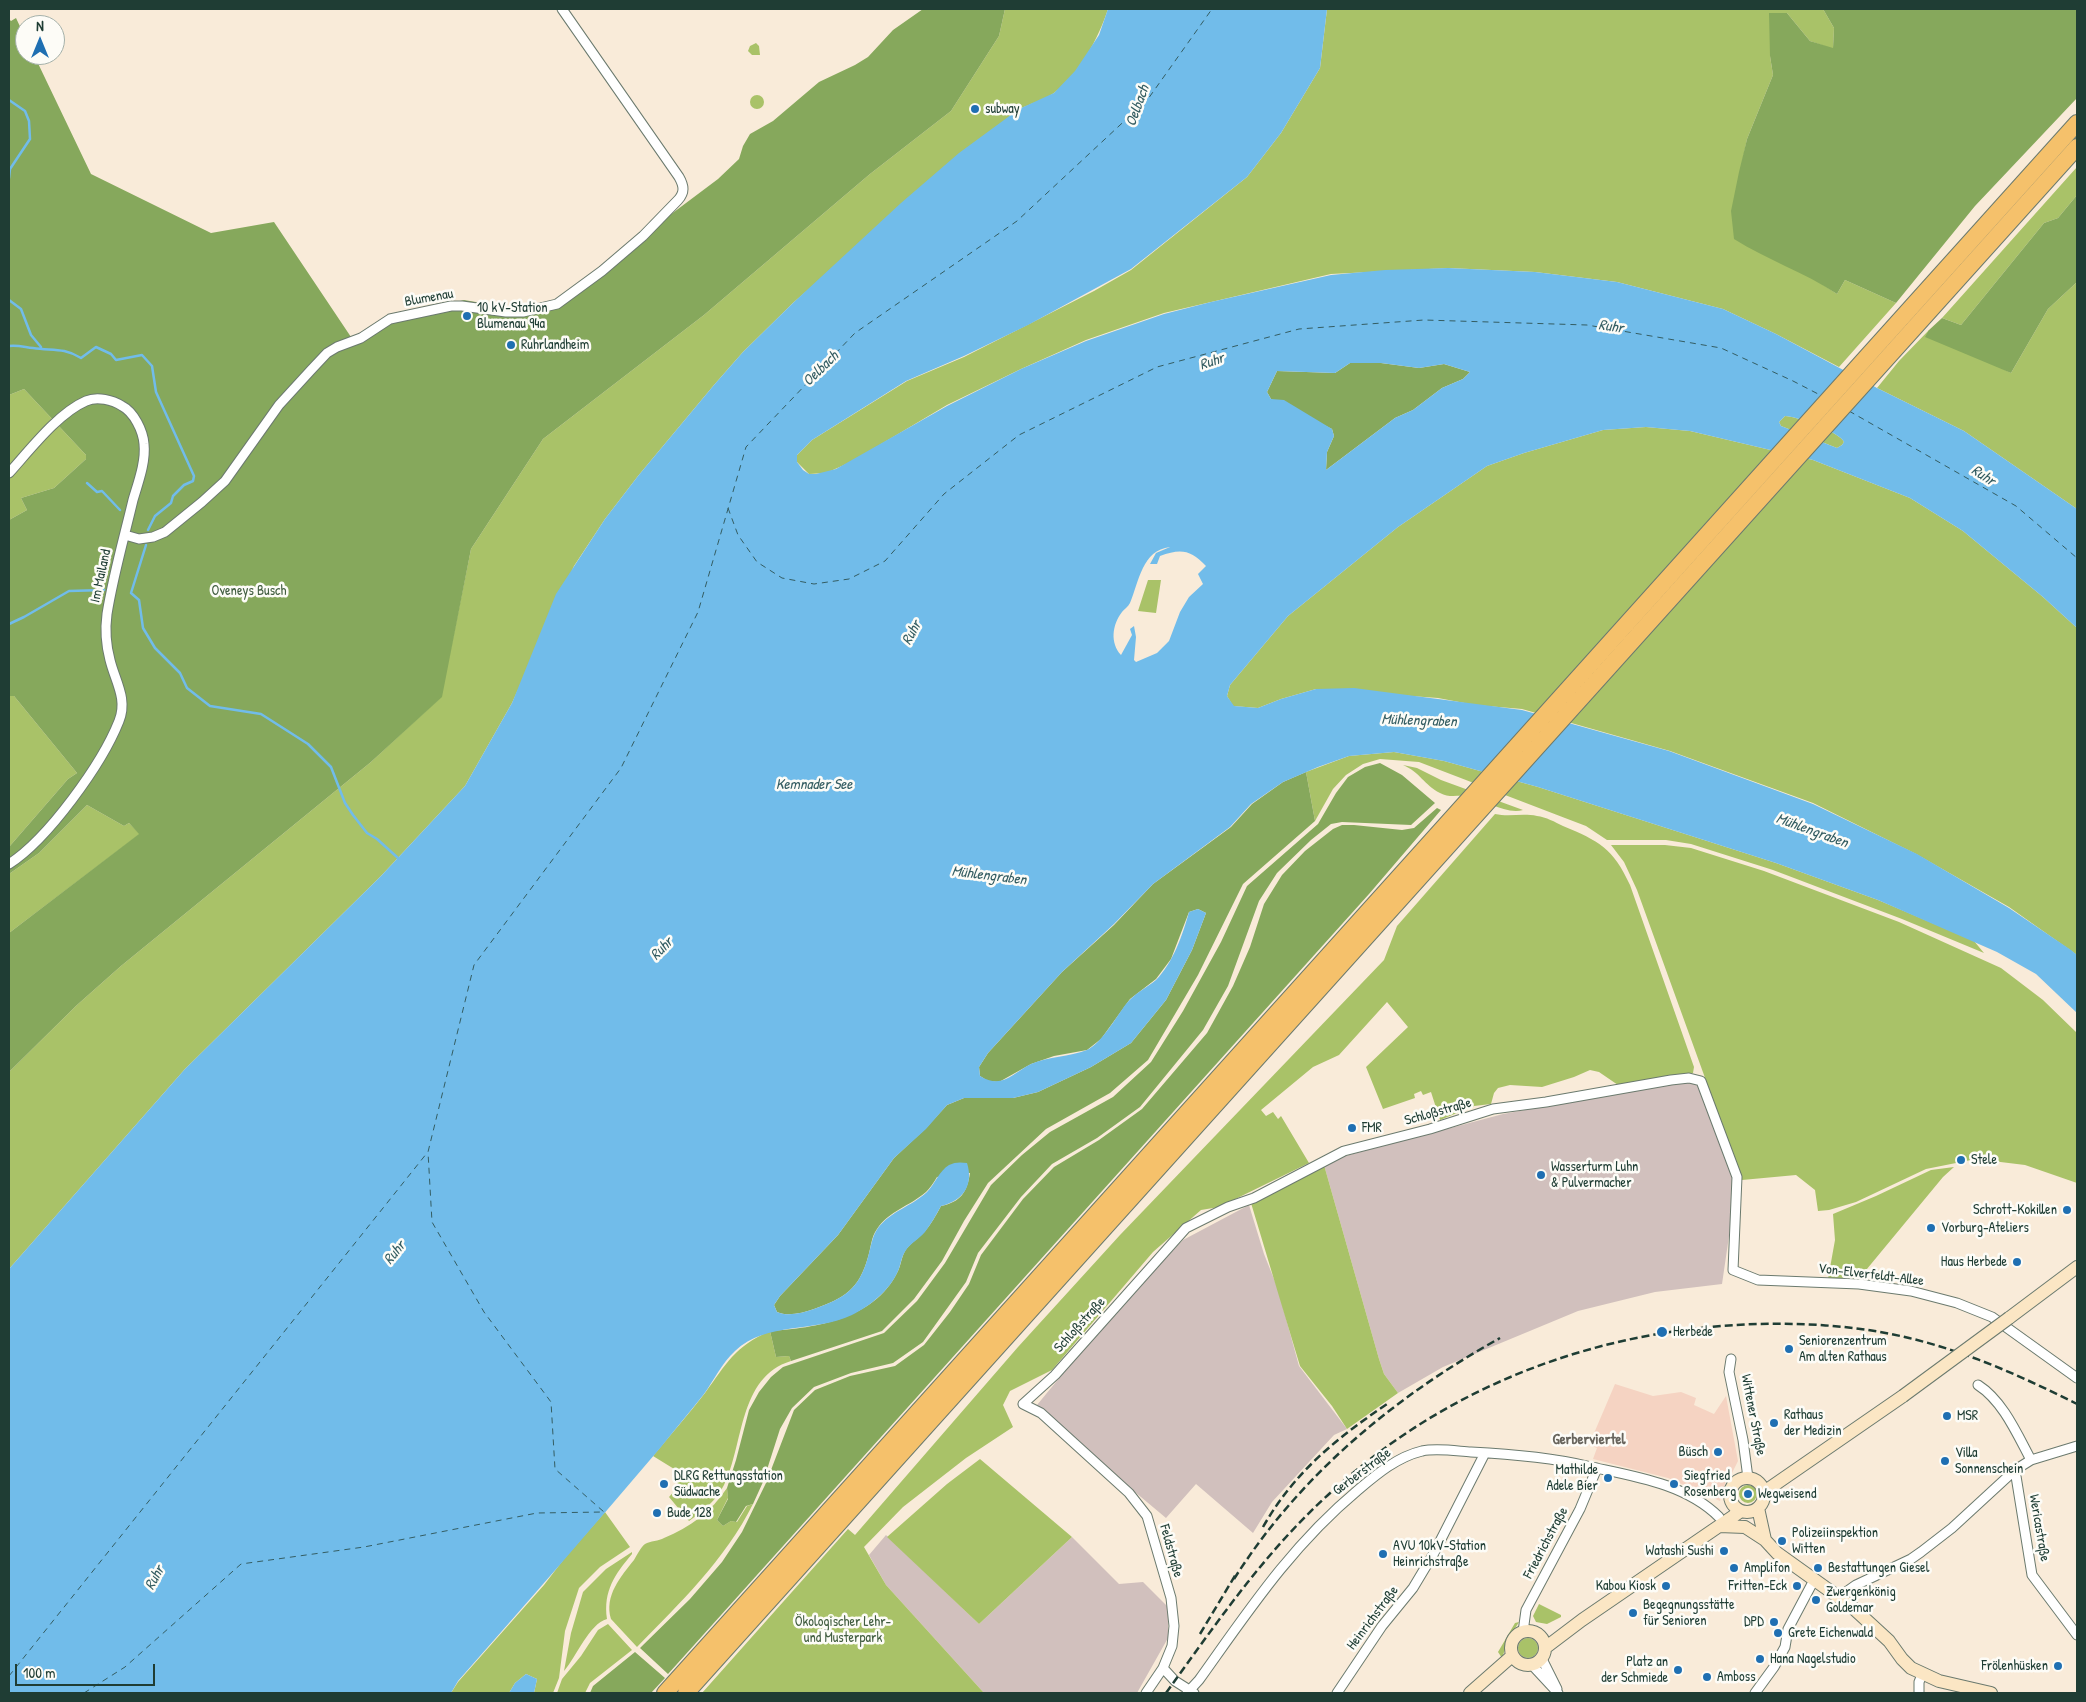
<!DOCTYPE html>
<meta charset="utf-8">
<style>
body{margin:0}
#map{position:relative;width:2086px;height:1702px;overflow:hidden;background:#f9ebd9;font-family:"Patrick Hand",sans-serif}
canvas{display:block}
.frame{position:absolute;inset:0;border:10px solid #1f3d34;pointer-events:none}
.north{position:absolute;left:15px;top:15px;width:50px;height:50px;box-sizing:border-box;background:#fdfcf7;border:1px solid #a4b0a9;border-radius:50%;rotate:0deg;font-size:14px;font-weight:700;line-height:20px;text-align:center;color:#1f3d34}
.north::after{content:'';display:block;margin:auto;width:18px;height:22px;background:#1f6fb2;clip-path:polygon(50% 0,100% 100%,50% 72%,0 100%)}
.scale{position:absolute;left:15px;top:1664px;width:140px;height:22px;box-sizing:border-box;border:2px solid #1f3d34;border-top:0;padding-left:6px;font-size:15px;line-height:18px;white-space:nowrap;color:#1f3d34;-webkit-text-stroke:4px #fdfcf7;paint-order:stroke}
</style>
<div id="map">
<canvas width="2086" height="1702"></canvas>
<div class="frame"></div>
<div class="north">N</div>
<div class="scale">100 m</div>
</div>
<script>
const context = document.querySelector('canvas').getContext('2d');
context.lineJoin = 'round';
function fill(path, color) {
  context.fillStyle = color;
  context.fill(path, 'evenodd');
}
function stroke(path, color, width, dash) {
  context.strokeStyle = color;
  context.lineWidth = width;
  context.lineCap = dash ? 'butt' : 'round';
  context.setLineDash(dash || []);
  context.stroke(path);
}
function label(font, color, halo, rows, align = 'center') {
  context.font = font + ' "Patrick Hand",sans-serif';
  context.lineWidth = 5;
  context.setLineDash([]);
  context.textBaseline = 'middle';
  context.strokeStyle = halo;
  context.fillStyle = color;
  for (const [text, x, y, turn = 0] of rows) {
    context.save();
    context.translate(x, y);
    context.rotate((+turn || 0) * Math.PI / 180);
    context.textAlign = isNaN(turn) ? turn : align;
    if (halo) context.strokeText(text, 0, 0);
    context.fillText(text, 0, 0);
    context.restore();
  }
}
fill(new Path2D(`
 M1615,1384L1653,1396L1681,1392L1696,1398L1694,1405L1714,1414L1726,1396L1738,1461L1732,1473L1726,1480L1720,1501L1668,1478L1593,1459L1597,1448L1589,1445Z`), '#f5d3c2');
fill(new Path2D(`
 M1690,1080L1699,1084L1731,1172L1735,1195L1722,1284L1655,1292L1578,1311L1443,1367L1398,1393L1384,1374L1379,1359L1324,1165L1338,1158L1503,1114Z
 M1249,1205L1264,1254L1278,1289L1299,1366L1347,1429L1334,1435L1272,1502L1253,1533L1196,1484L1166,1518L1129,1487L1037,1405L1112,1314L1183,1240Z
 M886,1535L979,1624L1072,1537L1119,1584L1143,1582L1168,1607V1638L1137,1693H984L886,1585L869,1555Z`), '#d1c0bd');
fill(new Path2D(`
 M1005,9H1108C1098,39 1080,73 1054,93C1044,100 1030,104 1019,109L794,302L743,352L714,385L638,476L605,519L574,566L512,703L465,786L381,876L185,1069L9,1269V1072L77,1005L121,966L371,762L441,697L471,549L543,439L704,315L870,174L951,111L999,36Z
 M1327,9H1823L1834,28L1833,49L1810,41L1787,13L1770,56L1773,75L1747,139L1732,211L1819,282L1837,294L1845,280L1896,303L1839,367L1776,334L1723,309L1617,282L1535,272L1448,268L1331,274L1164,313L1086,340L1021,369L947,405L851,462L826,473L809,474L797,462V455L812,440L907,381L964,357L1094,291L1131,270L1247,177L1281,133L1320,68Z
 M756,43L759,46L760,55H752L748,51L750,46Z
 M750 102a7 7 0 1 1 14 0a7 7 0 1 1-14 0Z
 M2077,167V195L2058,218L2044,223L1961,325L1942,318Z
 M2077,282V509L1964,431L1877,388L1899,361L1929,330L2011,373L2048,309Z
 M24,389L86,455V459L54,488L21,498L27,510L9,520V395Z
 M1785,416C1796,416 1840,432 1844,442L1842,445L1837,448L1781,426L1779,422Z
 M1646,427L1690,431L1813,460L1910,498L1963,531L2043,597L2077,628V955L2009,907L1916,854L1813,803L1670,751L1522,709L1475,705L1438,698L1316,689L1281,699L1258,708L1233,706L1227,696L1230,685L1288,616L1398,527L1487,466L1524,453L1603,430Z
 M1148,580H1161L1156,613L1138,611Z
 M9,696H14L77,773L68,779L9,847Z
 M1394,752L1444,761L1538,787L1776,863L1878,900L1963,936L1974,941L1984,953L1902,919L1773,870L1691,844L1666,840H1607L1586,826L1565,818L1419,762L1380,759L1363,764L1346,775L1333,789L1315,821L1306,772L1349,756Z
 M1403,765L1417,768L1441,780L1523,810C1506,815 1484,799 1466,796C1457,795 1449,798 1440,793C1424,785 1420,772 1403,765Z
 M87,805L124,826L129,823L140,834L9,933V874L39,853Z
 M1495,814C1509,817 1523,813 1537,816C1546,817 1555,822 1563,826C1599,841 1613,848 1630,885L1694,1067L1693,1073L1676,1075L1638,1084L1618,1085L1599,1072L1590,1070L1574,1077L1542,1087L1510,1085L1498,1088L1494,1093L1491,1104L1474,1106L1440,1120L1431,1092L1423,1095L1421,1091L1414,1094L1415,1098L1383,1109L1366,1067L1408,1027L1387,1002L1339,1055L1313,1067L1261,1110L1266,1116L1273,1112L1278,1119L1281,1116L1309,1163L1219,1207L1201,1210L1153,1252L1052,1370L1010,1391L1003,1405L1013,1427L966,1458L903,1507L864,1547L886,1585L984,1693H702L848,1529L855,1535L1018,1347L1120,1235L1384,960L1397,926Z
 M1611,845H1665L1691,848L1764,871L1899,922L2001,968L2043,1000L2077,1033V1183L2025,1165L1976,1159L1926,1169L1856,1202L1829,1210L1818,1211L1815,1190L1796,1175L1742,1180L1637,890L1624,862Z
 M1324,1165L1379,1359L1384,1374L1398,1393L1347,1429L1332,1406L1300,1366L1251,1203L1270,1195Z
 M1954,1167L1943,1177L1857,1281L1828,1279L1835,1240L1833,1214L1876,1196L1931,1170Z
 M770,1331L776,1357L789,1356L791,1361C738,1377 744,1445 724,1485C716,1501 703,1511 689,1521L669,1497L677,1488L679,1472L653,1456C670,1435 688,1415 705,1393C727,1363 734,1347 770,1331Z
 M980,1459L1072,1537L979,1624L887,1537L947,1484Z
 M1739 1494a9 9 0 1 1 18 0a9 9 0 1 1-18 0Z
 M727,1488L728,1498L717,1520L723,1526L731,1521L737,1522L747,1506L753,1504C725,1560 680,1603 637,1647L611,1619C604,1596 621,1576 634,1560C637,1555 641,1547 645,1544C650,1541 659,1541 664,1538C690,1527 711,1512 727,1488Z
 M605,1512L630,1547L600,1567L579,1588L565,1631L559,1678L553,1693H534L537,1679L526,1674L515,1683L509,1693H451L458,1682L544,1585L567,1555Z
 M632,1552V1554C615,1574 603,1591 607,1619C589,1624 577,1656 564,1671L571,1633L583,1592L606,1569Z
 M1539,1604L1561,1615V1617L1547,1624L1536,1622L1533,1616Z
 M1519,1622L1509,1638L1502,1658L1498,1652L1515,1623Z
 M608,1624L632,1650L590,1683L585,1693H557L562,1679L581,1656L598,1630Z
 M1518 1648a10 10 0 1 1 20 0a10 10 0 1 1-20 0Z`), '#a9c268');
fill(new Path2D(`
 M923,9H1005L999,36L951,111L870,174L704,315L543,439L471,549L442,697L371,762L121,966L77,1005L9,1072V933L139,834L129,823L124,826L87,805L39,853L9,874V847L68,779L77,773L14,696H9V520L27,510L21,498L54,488L86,459V455L24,389L9,395V19L11,21L16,18L25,37V55H34L91,174L211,233L274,222L351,337L390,319L464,300L511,308L554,302L718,179L739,159L743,146L750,134L773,121L819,82L855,65L868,57L893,30Z
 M1823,9H2077V98L1975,206L1896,303L1845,280L1837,294C1804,272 1767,260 1734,239L1731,211L1739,172L1747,139L1773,75L1770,56L1769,13H1787L1810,41L1833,48L1834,28Z
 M2077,195V282L2048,309L2011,373L1925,337L1929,330L1942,318L1961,325L2044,223L2058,218Z
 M1350,363H1381L1419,368L1444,364L1470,372L1463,379L1442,388L1413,410L1395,418L1326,470L1327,452L1334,436L1332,429L1271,399L1267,392L1277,371L1335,373Z
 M1380,763L1402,775L1435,803L1411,825L1342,822L1331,824L1311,840L1277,873L1259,901L1228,986L1203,1030L1140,1107L1097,1138L1052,1164L1021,1197L978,1253L966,1282L923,1342L893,1363L851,1373L814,1387L792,1408L780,1429L763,1482L753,1504L746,1506L736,1522L731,1521L723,1526L717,1520L728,1499L727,1488L736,1460L749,1410L759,1392L771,1377L783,1367L884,1333L917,1301L945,1263L991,1185L1022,1155L1050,1132L1113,1097L1151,1062L1183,1011L1221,942L1247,886L1318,824L1336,793L1348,777L1365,767Z
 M1306,772L1315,821L1243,884L1198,975L1148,1060L1110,1093L1046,1129L988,1183L964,1221L942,1261L914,1299L882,1331L791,1361L789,1356L776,1357L770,1331C816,1328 874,1319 897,1273C901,1266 901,1258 905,1251C910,1243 918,1239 924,1232C931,1225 936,1215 941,1206C961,1202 967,1192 970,1173L937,1177C934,1182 930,1188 926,1192C910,1206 889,1211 877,1229C871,1237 871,1248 868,1257C859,1290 844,1298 814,1309C802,1313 788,1317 777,1312L774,1305L780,1296L838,1235L894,1158L925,1129L947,1105L964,1098H1013L1038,1092L1091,1067L1131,1043L1166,1000L1192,950L1206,913L1198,909L1189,912L1171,959L1156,979L1130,999L1101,1039L1087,1050L1054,1056L1031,1064L999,1082L988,1081L980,1076L979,1067L988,1053L1062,972L1114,925L1153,884L1231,827L1252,804L1283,782Z
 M1437,808L1441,810L1369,894L668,1674L640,1648L690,1599L722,1562L742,1532L766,1483L794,1410L815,1390L850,1376L895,1366L924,1345L950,1312L969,1284L981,1255L1023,1199L1054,1167L1099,1140L1142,1109L1207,1033L1233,986L1250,947L1264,904L1282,875L1305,851L1333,829L1342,825H1354L1402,830L1414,828Z
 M635,1652L665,1678L651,1693H590L593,1686Z`), '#86a85c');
fill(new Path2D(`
 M1108,9H1327L1320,68L1281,133L1247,177L1131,269L1028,325L964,356L906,381L812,440L797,455V462L803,470L809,474H816L836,469L947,406L1021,369L1086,341L1164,314L1211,302L1331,275L1385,270L1448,268L1535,272L1617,282L1723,309L1776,334L1877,388L1964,431L2077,509V628L2043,597L1963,531L1910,498L1813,460L1690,431L1646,427L1603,430L1524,453L1487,466L1398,527L1288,616L1230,685L1227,696L1234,706L1258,708L1281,699L1316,689L1354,688L1522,710L1669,751L1813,804L1917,854L2009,908L2071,950L2077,955V1013L2036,974L1997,952L1878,900L1776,863L1538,787L1444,761L1394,752L1349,756L1318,767L1283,782L1251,804L1230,827L1153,884L1114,924L1062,972L988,1053L979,1067L980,1076C1002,1090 1013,1073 1031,1064C1049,1056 1069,1057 1087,1050C1102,1043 1116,1017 1126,1004C1134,994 1146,988 1156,980C1173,963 1183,934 1189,912L1198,909L1206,913L1192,950L1166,1000L1131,1043L1091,1067L1038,1092L1013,1098H964L947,1105L926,1129L894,1158L838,1235L780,1296L774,1305L777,1312C788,1317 802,1313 814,1309C844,1298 859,1290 868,1257C871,1247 872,1236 878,1228C891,1211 912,1206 927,1192C935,1184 939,1171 949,1165C955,1162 960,1162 967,1163C974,1185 963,1201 941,1206C936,1215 931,1224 925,1232C919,1239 911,1243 906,1250C901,1257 901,1264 898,1271C890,1290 870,1306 852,1315C814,1333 767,1321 735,1351C722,1363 714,1380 704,1394C690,1412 675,1429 661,1447C594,1526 526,1604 458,1681L451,1693H9V1269L185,1069L381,876L465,786L512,703L556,594L605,519L638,476L714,385L743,352L794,302L901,203L959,153L1019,109L1054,93L1075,71L1099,35ZM1350,363H1381L1419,368L1444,364L1470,372L1463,379L1442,388L1413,410L1395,418L1326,470L1327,452L1334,436L1332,429L1284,400L1271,399L1267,392L1277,371L1335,373ZM1785,416C1796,416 1840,432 1844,442L1842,445L1837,448L1781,426L1779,422ZM1170,547L1156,553L1150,564H1157L1160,556C1181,548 1191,550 1206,566L1198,574L1203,584L1189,597L1180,612L1169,641L1157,653L1136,662L1134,660L1136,637L1134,626L1130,629L1132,635L1121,655C1110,643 1112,625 1122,612C1124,609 1128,607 1130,603C1139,582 1142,550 1170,547Z
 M526,1674L537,1679L534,1693H509L515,1683Z`), '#71bcea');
stroke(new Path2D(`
 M9,100L25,111L29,121L30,139L10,169L9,178
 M9,300L21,309L31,335L41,347
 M9,346C18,345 24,347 33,348C52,351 63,347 81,358L96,347L111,354L116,360L142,355L152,366L156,392L194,476L193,481L184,485L173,496L171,503L155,516L148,530
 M87,483L97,492L102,491L120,510
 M146,545L131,593L139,600L143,628L155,648L180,673L187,688L210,706L261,714L308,744L331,767L345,803L353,815L367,833L377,839L398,858
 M9,624L24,617L69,591L104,590`), '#71bcea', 2.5);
stroke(new Path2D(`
 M1849,411L2016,506L2077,558
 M728,508L738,535L757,562L782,578L814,584L849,579L885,561L944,494L1019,435L1157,367L1299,329L1424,320L1587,325L1721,348L1793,381L1822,396
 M9,1676L427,1153
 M84,1693L125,1667L241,1564L364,1547L537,1513L604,1512L555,1469L551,1402L484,1312L432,1222L428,1152L474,965L621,768L698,612L746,447L855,333L1017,221L1148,99L1212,9`), '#345d62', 1, [6, 5]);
const minor = new Path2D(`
 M9,473C29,451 58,413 86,401C97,396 113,400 122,406C134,412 143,431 144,444C146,462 138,483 133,500C124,538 113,576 107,614C105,629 106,645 110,660C115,681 128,699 119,721C102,764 48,839 9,864
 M125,535L139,539L153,537L165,532L202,502L225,481L279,405L311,370L327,353L337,347L361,338L390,319L451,306H462L506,312H523L557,304L602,271L643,236L678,200C685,192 684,186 679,177L562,9
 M1731,1359L1729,1372L1743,1440L1748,1478
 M1978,1385C2003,1401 2017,1434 2031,1460
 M2015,1470L2032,1575L2077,1635
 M1839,1597L1856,1585L1911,1559L1921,1552L1952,1528L2015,1470L2031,1460L2077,1446
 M1523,1632L1526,1610L1580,1509L1597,1468
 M1542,1659L1557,1689
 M1532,1665L1558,1693
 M1163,1668L1175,1681L1194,1693
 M1146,1693L1163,1668L1172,1646L1174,1626L1171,1598L1147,1516L1129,1493L1041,1413L1023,1404L1055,1375L1186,1228L1228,1207L1254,1198L1344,1151L1430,1129L1493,1109L1546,1102L1671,1080L1689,1078L1701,1081L1737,1177L1733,1270L1758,1280L1859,1284L1911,1291L1957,1303L1992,1317L2077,1378
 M1187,1693L1199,1680C1249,1610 1291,1546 1358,1490C1377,1474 1397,1457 1422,1451C1437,1448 1456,1451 1471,1452C1511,1454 1549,1457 1587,1466C1632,1476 1685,1483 1719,1517
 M1337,1693L1382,1626L1413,1588L1434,1553L1485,1453
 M1755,1693L1774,1667L1785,1647L1788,1629L1814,1580
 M1919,1693V1682L1922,1675`);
const secondary = new Path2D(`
 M2009,1318L2077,1267
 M1730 1495a17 17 0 1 1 34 0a17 17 0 1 1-34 0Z
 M1764,1492L1903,1396
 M1758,1508L1765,1540L1777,1553L1851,1606L1889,1641L1902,1659L1911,1668L1939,1681L1991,1693
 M1719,1526L1745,1527L1765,1540
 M1511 1648a17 17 0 1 1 34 0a17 17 0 1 1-34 0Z
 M1545,1648L1582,1620L1741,1511
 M1470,1693L1512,1656`);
const motorway = new Path2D(`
 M665,1693L2077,123
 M686,1693L2077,147`);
stroke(minor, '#6b7a6e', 11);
stroke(secondary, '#6b7a6e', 14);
stroke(motorway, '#6b7a6e', 18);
stroke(minor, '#fff', 9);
stroke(secondary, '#fbe6c4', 12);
stroke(motorway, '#f5c16b', 16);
stroke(new Path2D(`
 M1263,1527C1295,1471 1338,1437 1390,1402
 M1234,1579C1299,1476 1394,1397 1500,1338
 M1200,1634L1236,1574
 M1166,1693C1216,1624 1264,1553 1328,1495C1446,1385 1600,1328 1760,1324C1810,1323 1860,1326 1909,1338C1968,1352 2023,1377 2077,1404`), '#1f3d34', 2.5, [8, 4]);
const secondaryBridge = new Path2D(`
 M1903,1396L2009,1318`);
stroke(secondaryBridge, '#6b7a6e', 14, []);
stroke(secondaryBridge, '#fbe6c4', 12);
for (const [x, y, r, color] of [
 [975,109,5,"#1f6fb2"],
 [467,316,5,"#1f6fb2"],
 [511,345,5,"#1f6fb2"],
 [1352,1128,5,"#1f6fb2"],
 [1961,1160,5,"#1f6fb2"],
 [1541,1175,5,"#1f6fb2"],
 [2067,1210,5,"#1f6fb2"],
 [1931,1228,5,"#1f6fb2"],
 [2017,1262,5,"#1f6fb2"],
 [1662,1332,6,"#1f6fb2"],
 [1789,1349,5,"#1f6fb2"],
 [1947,1416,5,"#1f6fb2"],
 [1774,1423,5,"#1f6fb2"],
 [1718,1452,5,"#1f6fb2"],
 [1945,1461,5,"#1f6fb2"],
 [1608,1478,5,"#1f6fb2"],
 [664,1484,5,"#1f6fb2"],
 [1674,1484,5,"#1f6fb2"],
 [1748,1494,5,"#1f6fb2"],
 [657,1513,5,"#1f6fb2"],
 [1782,1541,5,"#1f6fb2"],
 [1724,1551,5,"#1f6fb2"],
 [1383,1554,5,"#1f6fb2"],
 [1734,1568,5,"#1f6fb2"],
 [1818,1568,5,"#1f6fb2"],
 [1666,1586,5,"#1f6fb2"],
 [1797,1586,5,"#1f6fb2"],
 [1816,1600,5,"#1f6fb2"],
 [1633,1613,5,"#1f6fb2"],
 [1774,1622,5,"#1f6fb2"],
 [1778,1633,5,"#1f6fb2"],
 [1760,1659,5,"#1f6fb2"],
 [2058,1666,5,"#1f6fb2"],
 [1678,1670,5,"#1f6fb2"],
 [1707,1677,5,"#1f6fb2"]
]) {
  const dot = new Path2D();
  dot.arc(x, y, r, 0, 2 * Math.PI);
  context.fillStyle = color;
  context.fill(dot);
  stroke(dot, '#fdfcf7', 2);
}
label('14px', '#1f3d34', '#fdfcf7', [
 ["subway",985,109],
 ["10 kV-Station",477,308],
 ["Blumenau 94a",477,324],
 ["Ruhrlandheim",521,345],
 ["FMR",1362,1128],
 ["Stele",1971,1160],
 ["Wasserturm Luhn",1551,1167],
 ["& Pulvermacher",1551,1183],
 ["Schrott-Kokillen",2057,1210,"right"],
 ["Vorburg-Ateliers",1941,1228],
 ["Haus Herbede",2007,1262,"right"],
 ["Herbede",1673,1332],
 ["Seniorenzentrum",1799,1341],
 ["Am alten Rathaus",1799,1357],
 ["Rathaus",1784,1415],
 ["der Medizin",1784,1431],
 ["MSR",1957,1416],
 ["Büsch",1708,1452,"right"],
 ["Villa",1955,1453],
 ["Sonnenschein",1955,1469],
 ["Mathilde",1598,1470,"right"],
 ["Adele Bier",1598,1486,"right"],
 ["DLRG Rettungsstation",674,1476],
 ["Südwache",674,1492],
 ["Siegfried",1684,1476],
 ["Rosenberg",1684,1492],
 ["Wegweisend",1758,1494],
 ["Bude 128",667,1513],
 ["Polizeiinspektion",1792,1533],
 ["Witten",1792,1549],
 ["AVU 10kV-Station",1393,1546],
 ["Heinrichstraße",1393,1562],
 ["Watashi Sushi",1714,1551,"right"],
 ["Amplifon",1744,1568],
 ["Bestattungen Giesel",1828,1568],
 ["Kabou Kiosk",1656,1586,"right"],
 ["Fritten-Eck",1787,1586,"right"],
 ["Zwergenkönig",1826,1592],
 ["Goldemar",1826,1608],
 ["Begegnungsstätte",1643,1605],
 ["für Senioren",1643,1621],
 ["DPD",1764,1622,"right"],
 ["Grete Eichenwald",1788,1633],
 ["Hana Nagelstudio",1770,1659],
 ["Platz an",1668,1662,"right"],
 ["der Schmiede",1668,1678,"right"],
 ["Frölenhüsken",2048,1666,"right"],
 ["Amboss",1717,1677]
], 'left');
label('14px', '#1f3d34', '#fdfcf7', [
 ["Blumenau",429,298,-10],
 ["Im Mailand",101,576,-78],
 ["Schloßstraße",1438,1112,-16],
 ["Von-Elverfeldt-Allee",1871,1275,7],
 ["Schloßstraße",1080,1325,-48],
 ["Wittener Straße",1753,1415,79],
 ["Gerberstraße",1362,1472,-37],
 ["Wericastraße",2039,1528,80],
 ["Friedrichstraße",1546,1543,-62],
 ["Feldstraße",1171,1551,74],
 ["Heinrichstraße",1373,1618,-53]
]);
label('14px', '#425e41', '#fdfcf7', [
 ["Oveneys Busch",249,591],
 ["Ökologischer Lehr-",843,1622],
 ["und Musterpark",843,1638]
]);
label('italic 15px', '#345d62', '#fdfcf7', [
 ["Oelbach",1138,106,-70],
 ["Ruhr",1611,327,8],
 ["Ruhr",1212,362,-19],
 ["Oelbach",821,369,-44],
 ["Ruhr",1983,476,33],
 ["Ruhr",912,633,-62],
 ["Mühlengraben",1419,721,2],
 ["Kemnader See",814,785],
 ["Mühlengraben",1812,831,20],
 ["Mühlengraben",989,876,7],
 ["Ruhr",662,949,-46],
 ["Ruhr",395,1253,-51],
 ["Ruhr",155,1578,-62]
]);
label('bold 15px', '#68655d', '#fdfcf7', [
 ["Gerberviertel",1589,1440]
]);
</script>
